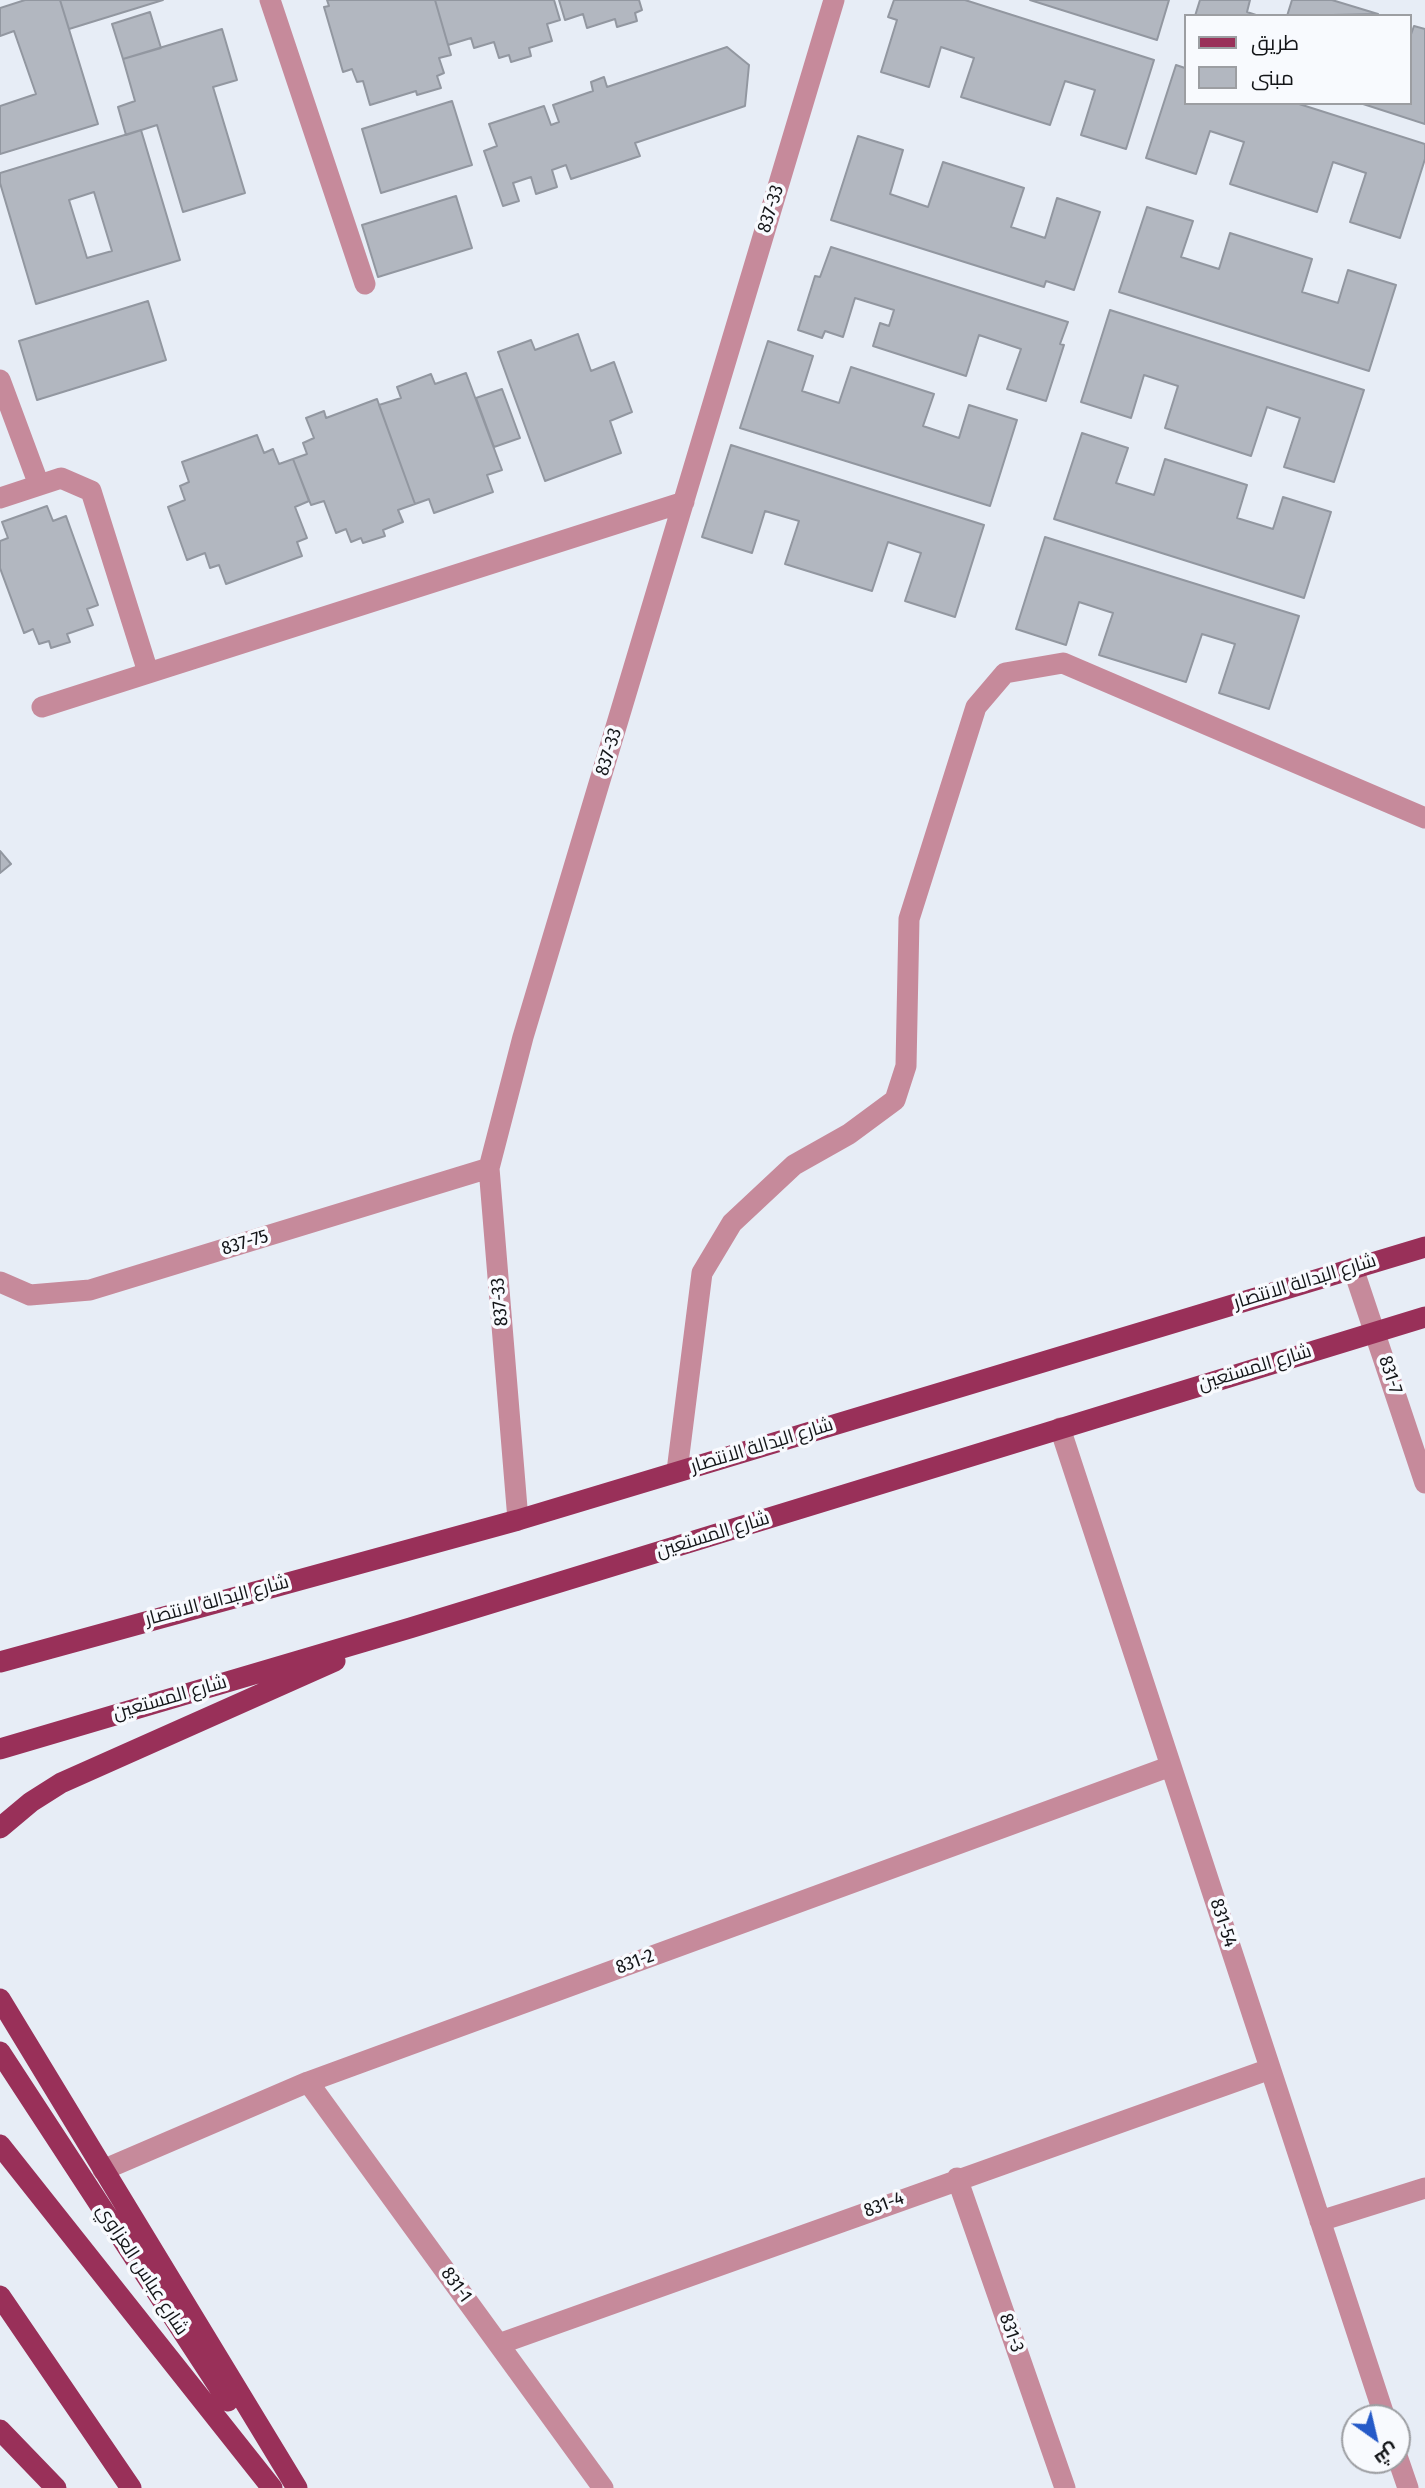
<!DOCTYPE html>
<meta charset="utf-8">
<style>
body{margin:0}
#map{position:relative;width:1425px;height:2488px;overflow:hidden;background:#e7edf6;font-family:"Fira Sans Condensed",Cairo,sans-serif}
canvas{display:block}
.legend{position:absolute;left:1184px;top:14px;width:228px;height:91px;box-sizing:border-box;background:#f8fafe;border:2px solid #9c9ea2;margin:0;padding:9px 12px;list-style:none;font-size:21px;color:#131518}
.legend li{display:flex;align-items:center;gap:14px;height:35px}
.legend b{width:35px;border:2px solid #9c9ea2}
.north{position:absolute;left:1341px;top:2404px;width:70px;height:70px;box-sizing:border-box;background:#f8fafe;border:2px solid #9c9ea2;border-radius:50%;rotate:146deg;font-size:19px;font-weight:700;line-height:28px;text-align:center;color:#131518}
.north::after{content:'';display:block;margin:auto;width:24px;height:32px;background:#255ac8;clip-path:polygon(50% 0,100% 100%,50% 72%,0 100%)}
</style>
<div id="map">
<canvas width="1425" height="2488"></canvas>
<ul class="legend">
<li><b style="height:9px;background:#993059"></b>طريق</li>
<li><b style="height:19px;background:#b2b7c0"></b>مبنى</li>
</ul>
<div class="north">ش</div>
</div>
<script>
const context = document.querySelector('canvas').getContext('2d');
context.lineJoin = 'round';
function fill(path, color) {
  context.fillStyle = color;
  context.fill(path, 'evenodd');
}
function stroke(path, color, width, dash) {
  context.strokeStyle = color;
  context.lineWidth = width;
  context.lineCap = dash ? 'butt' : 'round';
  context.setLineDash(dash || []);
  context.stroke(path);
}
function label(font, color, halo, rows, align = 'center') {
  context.font = font + ' "Fira Sans Condensed",Cairo,sans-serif';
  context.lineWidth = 7;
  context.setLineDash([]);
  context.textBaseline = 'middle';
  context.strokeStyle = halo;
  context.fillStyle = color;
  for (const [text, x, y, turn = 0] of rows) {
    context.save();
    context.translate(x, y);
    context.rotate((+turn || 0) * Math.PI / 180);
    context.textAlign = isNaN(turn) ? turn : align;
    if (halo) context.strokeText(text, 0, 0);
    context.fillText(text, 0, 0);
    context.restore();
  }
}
const building = new Path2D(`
 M25,0H60L98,124L0,154V106L36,94L14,31L0,36V8Z
 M60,0H163L69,29Z
 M327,0H435L451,55L439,58L444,73L437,76L441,88L417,95L416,91L370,105L363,81L357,82L352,69L343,72L324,7L329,6Z
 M435,0H554L560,20L547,24L552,41L529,48L531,56L511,62L509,55L499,58L494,42L474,48L471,38L448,45Z
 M559,0H639L642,10L635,13L637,21L617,27L615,19L587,28L583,14L565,20Z
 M894,0H965L1154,60L1126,149L1081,135L1095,90L1065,81L1050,125L961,97L974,58L941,47L929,87L881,72L897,20L888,17Z
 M1030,0H1169L1157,40Z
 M1200,0H1250L1247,12L1259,16H1195Z
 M1292,0H1332L1378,14L1287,16Z
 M150,12L161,48L123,59L112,24Z
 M1414,26L1425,29V124L1360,103H1409V40Z
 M222,29L237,80L213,87L245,193L183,212L157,125L126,135L118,107L135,101L123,59Z
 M727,47L749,65L745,106L635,143L640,156L571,179L566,165L552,170L557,187L536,194L531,177L513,183L519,201L503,206L484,151L497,146L489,124L544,106L551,125L559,122L553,105L593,91L591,82L604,77L607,87Z
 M1176,65L1185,68V103H1296L1425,144V159L1400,238L1350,222L1366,173L1333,162L1317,212L1230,184L1244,142L1210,131L1196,174L1146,158Z
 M452,101L472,165L381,193L362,129Z
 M141,130L180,260L36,304L0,183V173ZM94,192L112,251L87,258L69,200Z
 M858,136L903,150L890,194L928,207L943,162L1024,188L1011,227L1045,238L1057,198L1100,212L1074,290L1046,281L1044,287L831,220Z
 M456,196L472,248L378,277L362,225Z
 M1147,207L1193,221L1181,257L1219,269L1230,233L1312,259L1302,292L1338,303L1348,270L1396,285L1369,371L1119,292Z
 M831,247L1068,322L1060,344L1064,345L1046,401L1007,389L1021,349L979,335L966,376L873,346L880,323L889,326L894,310L855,298L843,337L825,331L822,338L798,330L815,276L820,277Z
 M148,301L166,360L37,400L19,341Z
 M1110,310L1364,390L1334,482L1284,467L1300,418L1267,407L1251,456L1165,428L1178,386L1144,375L1131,418L1081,402Z
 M578,334L591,371L614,362L632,412L610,421L621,453L545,481L498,352L531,340L535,350Z
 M768,341L813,356L802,391L839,403L851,367L934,394L923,426L959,438L969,405L1017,420L990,506L740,428Z
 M466,373L502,470L487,475L493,492L434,513L429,499L415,504L379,405L401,398L397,387L431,374L435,384Z
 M502,389L520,438L494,447L476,398Z
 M377,399L415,504L398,510L403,522L383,530L385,536L363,543L361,538L351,542L346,529L336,533L324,501L311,505L293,459L307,454L303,443L314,438L306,418L324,411L326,418Z
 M1082,433L1128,448L1116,483L1154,495L1165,459L1247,485L1237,518L1273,529L1283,497L1331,512L1304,598L1054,519Z
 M257,435L264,453L273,449L279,464L293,459L309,501L295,507L307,538L297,542L302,556L226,584L219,565L210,568L205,553L187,560L168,507L185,500L180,486L189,482L182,462Z
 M731,445L984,525L955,617L905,601L921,553L888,542L872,591L785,564L799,521L765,511L752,553L702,537Z
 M47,506L53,521L66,516L98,605L87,609L93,625L67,634L70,642L51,648L49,641L39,644L33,629L24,633L0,568V541L8,538L2,522Z
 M1045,537L1299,616L1269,709L1219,693L1235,644L1202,634L1186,682L1099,655L1113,613L1079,602L1066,645L1016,629Z
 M0,851L11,864L0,873Z`);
fill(building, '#b2b7c0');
stroke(building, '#9297a0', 2);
stroke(new Path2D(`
 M677,1471L702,1273L732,1223L794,1165L849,1134L895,1100L906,1066L909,919L976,707L1005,673L1063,663L1425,818`), '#c68a9b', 21);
stroke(new Path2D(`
 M270,0L365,284
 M0,380L39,485
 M0,498L61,478L91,491L148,672
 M42,707L684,502
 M1353,1268L1425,1483
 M0,1282L30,1295L90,1290L489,1168
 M1060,1428L1385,2418
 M518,1520L489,1168L523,1037L834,0
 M308,2082L603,2488
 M103,2170L308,2082L1171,1766
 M957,2178L1065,2488
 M1320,2221L1425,2188
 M499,2344L1270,2069
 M1397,2456L1408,2488`), '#c68a9b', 21);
stroke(new Path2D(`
 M0,1662L518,1520L1425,1247
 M0,1749L410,1628L1425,1317
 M0,1828L31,1802L61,1783L335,1661
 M0,1999L297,2488
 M0,2052L228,2401
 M0,2145L272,2488
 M0,2296L131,2488
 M0,2430L56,2488`), '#993059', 21);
label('19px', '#131518', '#f8fafe', [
 ["837-33",771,209,-73],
 ["837-33",609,752,-73],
 ["837-75",245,1243,-17],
 ["شارع البدالة الانتصار",1305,1282,-17],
 ["837-33",500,1302,-95],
 ["شارع المستعين",1255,1368,-17],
 ["831-7",1390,1375,72],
 ["شارع البدالة الانتصار",762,1446,-17],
 ["شارع المستعين",713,1535,-17],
 ["شارع البدالة الانتصار",217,1601,-15],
 ["شارع المستعين",170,1698,-16],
 ["831-54",1223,1923,72],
 ["831-2",635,1962,-20],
 ["831-4",884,2205,-20],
 ["شارع عباس العزاوي",142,2270,57],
 ["831-1",456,2285,54],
 ["831-3",1011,2333,71]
]);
</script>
